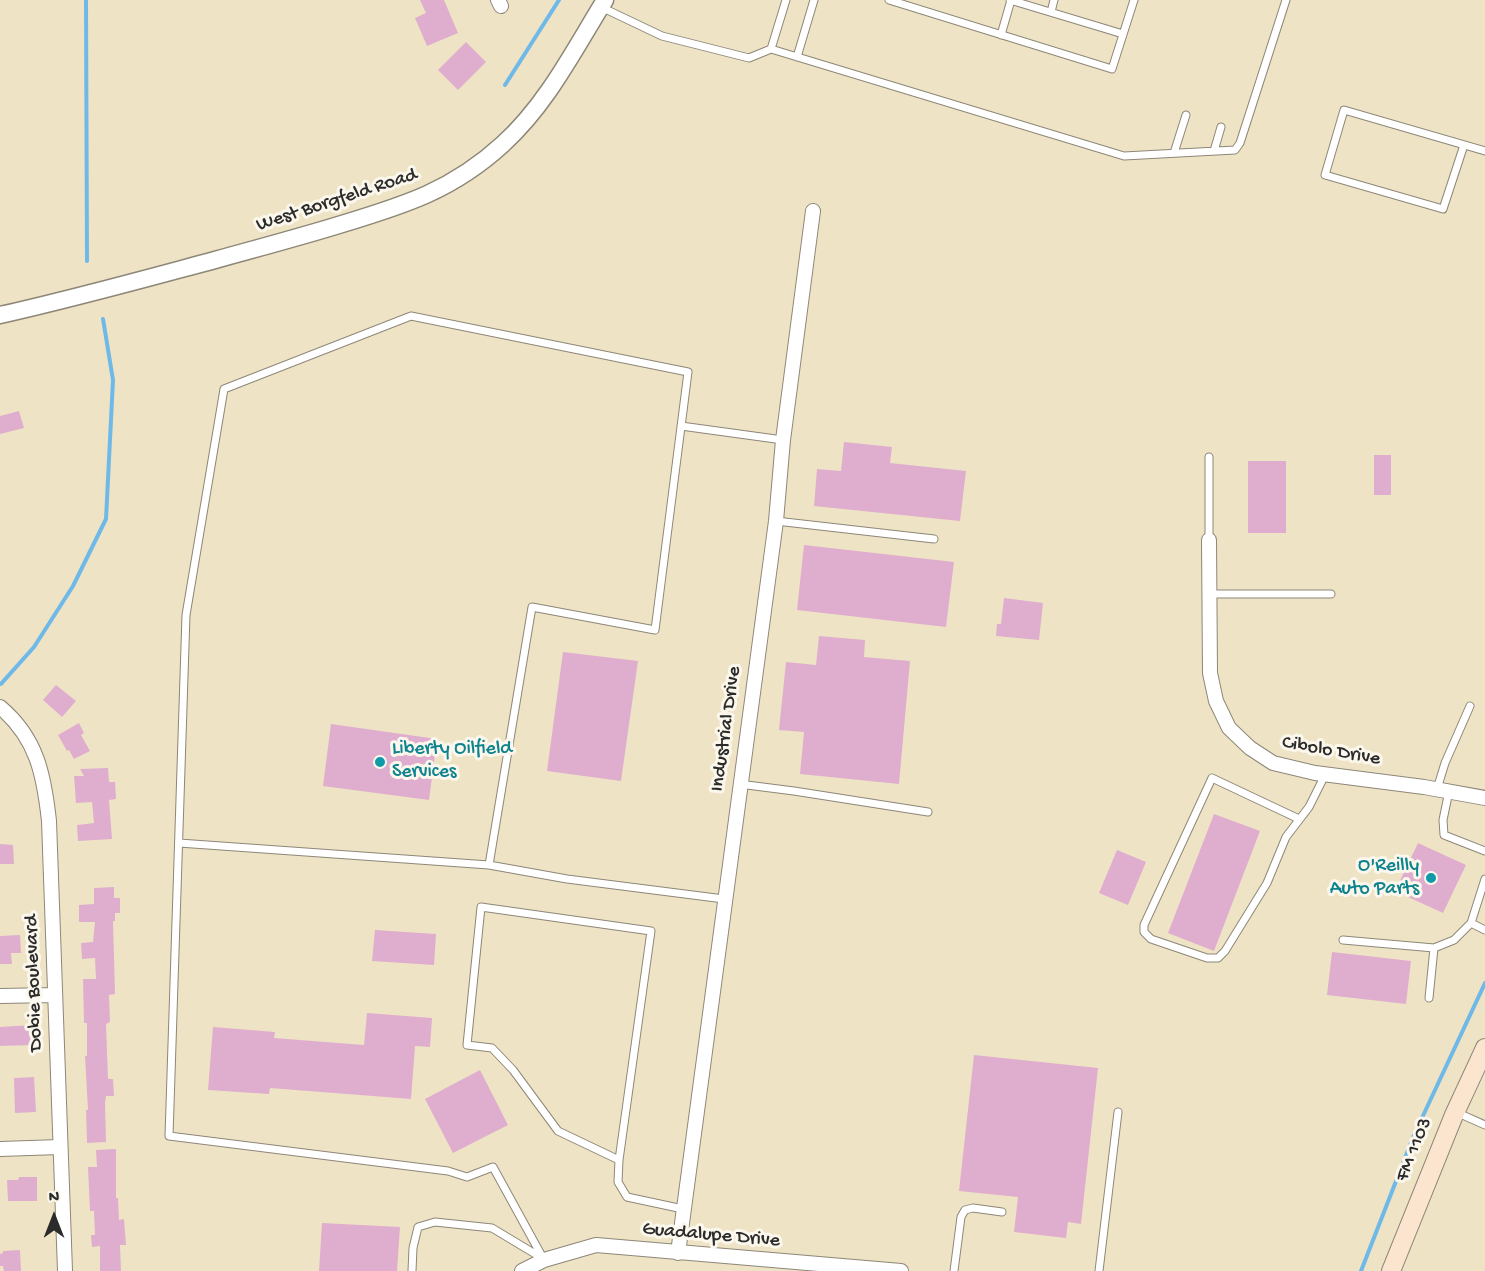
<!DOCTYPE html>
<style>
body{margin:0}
#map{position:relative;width:1485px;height:1271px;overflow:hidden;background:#efe3c5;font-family:"Gochi Hand",sans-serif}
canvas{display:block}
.north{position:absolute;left:24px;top:1187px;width:60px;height:60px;-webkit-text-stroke:4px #fbf7ec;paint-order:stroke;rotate:0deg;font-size:16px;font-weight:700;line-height:24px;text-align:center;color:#2b2b2b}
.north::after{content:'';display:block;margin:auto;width:21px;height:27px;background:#2b2b2b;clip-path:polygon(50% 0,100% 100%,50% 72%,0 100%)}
</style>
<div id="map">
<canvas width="1485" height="1271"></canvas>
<div class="north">N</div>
</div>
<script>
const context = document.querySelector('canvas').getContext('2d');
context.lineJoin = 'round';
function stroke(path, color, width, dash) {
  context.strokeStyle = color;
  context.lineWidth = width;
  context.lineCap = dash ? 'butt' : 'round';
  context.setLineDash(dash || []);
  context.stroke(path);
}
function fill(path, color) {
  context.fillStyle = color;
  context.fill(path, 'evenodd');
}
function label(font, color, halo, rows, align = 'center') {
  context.font = font + ' "Gochi Hand",sans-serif';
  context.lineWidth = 6;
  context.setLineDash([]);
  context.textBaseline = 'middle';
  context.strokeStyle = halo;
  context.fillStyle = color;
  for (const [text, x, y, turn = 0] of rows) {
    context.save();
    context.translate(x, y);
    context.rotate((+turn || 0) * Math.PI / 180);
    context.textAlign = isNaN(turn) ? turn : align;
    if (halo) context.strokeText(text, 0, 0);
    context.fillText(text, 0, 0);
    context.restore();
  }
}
stroke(new Path2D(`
 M86,0L87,261
 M505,85L559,0
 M1,684L34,647L73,586L106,519L113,380L103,319
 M1361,1271L1414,1135L1485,983`), '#6fb9e8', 4);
fill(new Path2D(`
 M420,0H444L458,33L427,46L415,18L426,13Z
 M466,42L486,62L458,90L438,70Z
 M19,411L24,428L0,434V416Z
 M844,442L892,447L890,463L966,471L960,521L814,506L817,469L841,471Z
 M1374,455H1391V495H1374Z
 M1248,461H1286V533H1248Z
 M804,545L954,562L946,627L797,610Z
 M1004,598L1043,603L1039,640L996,636L997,624H1001Z
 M819,636L865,640L864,657L910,661L899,784L800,774L804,732L779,730L786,662L816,665Z
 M563,652L638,661L621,781L547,771Z
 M56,685L76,701L62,717L43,700Z
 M79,723L84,733L81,735L90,751L74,759L69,750L67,751L58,735Z
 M331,724L437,739L429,800L323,786Z
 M108,768L109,782H115L116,799L109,800L112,839L78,841L77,825L94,823L92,802L76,803L74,776H84L80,769Z
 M1214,814L1260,831L1214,951L1168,933Z
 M1418,843L1466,865L1443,913L1395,891Z
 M0,844L13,845L14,864H0Z
 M1117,850L1146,862L1128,905L1099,893Z
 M114,887V898H120V913H115V921H113L115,994L109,995L110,1022L106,1024L108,1079H113L114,1096H106L105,1103L106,1142L87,1143L86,1110H88L85,1056H87V1023H84L83,979H96L95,958L82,959L81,943L93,942L95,922H79V905L94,904V888Z
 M375,930L436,934L434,965L372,961Z
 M20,935L21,953H11L12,964H0V936Z
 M1332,952L1411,961L1406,1004L1327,995Z
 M367,1013L432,1018L430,1047L415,1046L411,1099L270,1088L269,1094L208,1090L213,1027L275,1032L274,1038L364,1045Z
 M33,1025L34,1045L0,1046V1027Z
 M974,1055L1098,1068L1081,1224L1068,1222L1066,1238L1014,1232L1018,1197L959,1191Z
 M480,1070L508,1125L453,1153L425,1099Z
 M34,1077L36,1112L15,1113L14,1078Z
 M116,1149V1198H118L119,1220L124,1219L126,1245H120L121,1271H100V1246L92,1247L91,1235H95L94,1211H90L88,1167H97L96,1150Z
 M19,1177H37V1201H8L7,1180H18Z
 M322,1223L400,1227L397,1271H319Z
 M20,1250L21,1271H4L3,1266H0V1254L3,1253V1251Z`), '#dfaece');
const service = new Path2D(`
 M889,0L1112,69L1134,0
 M1010,0L1123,34
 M601,7L662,36L749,58L771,49L1124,156L1235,150L1240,143L1286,0
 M1051,12L1054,0
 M1001,35L1011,0
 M771,49L786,0
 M797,57L814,0
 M1464,145L1443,209L1325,175L1344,110L1485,151
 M1214,151L1221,127
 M1174,153L1186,115
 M681,426L783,440
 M776,521L934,539
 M1209,540V457
 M1209,594H1331
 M739,784L794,791L928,812
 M1437,789L1445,763L1470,706
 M1449,791L1443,820L1444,835L1485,851
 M1299,819L1212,778L1144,925V932L1151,939L1207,958H1218L1225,951L1267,883L1286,837L1309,807L1325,775
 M179,843L489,865
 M1471,923L1485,879
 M1343,940L1434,948
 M1429,998L1434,948L1454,940L1471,923L1485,930
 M1458,1113L1485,1125
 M619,1160L558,1131L513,1070L492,1048L467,1045L481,907L651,931L619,1160L618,1182L627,1197L683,1209
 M544,1260L493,1167L467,1177L448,1171L169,1136L186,615L224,389L411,316L688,372L655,630L532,607L489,865L567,879L724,899
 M412,1271L413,1248L418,1227L435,1222L492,1228L542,1258
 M954,1271L961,1217L965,1210L973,1208L1002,1212
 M1099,1271L1118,1112`);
const minor = new Path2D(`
 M498,0L501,6
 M1209,540L1210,673L1216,701L1229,728L1250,748L1273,763L1315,773L1424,787L1485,798
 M0,707C37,738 44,775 49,821L65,1271
 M0,996L54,995
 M0,1149L60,1147
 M678,1253L776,521L783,440L813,211
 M522,1271L544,1260L596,1245L901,1271`);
const tertiary = new Path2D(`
 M0,315C72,299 144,279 215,260C258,248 300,237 342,224C405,205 453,190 503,144C547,104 574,50 605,0`);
const secondary = new Path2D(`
 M1391,1271L1454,1115L1485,1048`);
stroke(service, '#8d8778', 9);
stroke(minor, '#8d8778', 16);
stroke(tertiary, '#8d8778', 19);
stroke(secondary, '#8d8778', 20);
stroke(service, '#fff', 7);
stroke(minor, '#fff', 14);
stroke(tertiary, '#fff', 16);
stroke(secondary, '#fbe5cf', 18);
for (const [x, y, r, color] of [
 [380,762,6,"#0f9aa8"],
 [1431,878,6,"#0f9aa8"]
]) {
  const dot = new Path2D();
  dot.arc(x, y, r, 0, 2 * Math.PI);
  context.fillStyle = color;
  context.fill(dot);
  stroke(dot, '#fbf7ec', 2);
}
label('20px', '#2b2b2b', '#fbf7ec', [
 ["West Borgfeld Road",337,201,-18],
 ["Industrial Drive",727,729,-82],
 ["Cibolo Drive",1331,752,10],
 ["Dobie Boulevard",35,983,-92],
 ["FM 1103",1415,1150,-68],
 ["Guadalupe Drive",711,1236,5]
]);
label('20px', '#0d838f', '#fbf7ec', [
 ["Liberty Oilfield",392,750],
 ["Services",392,773],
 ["O'Reilly",1419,867,"right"],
 ["Auto Parts",1419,890,"right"]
], 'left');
</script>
